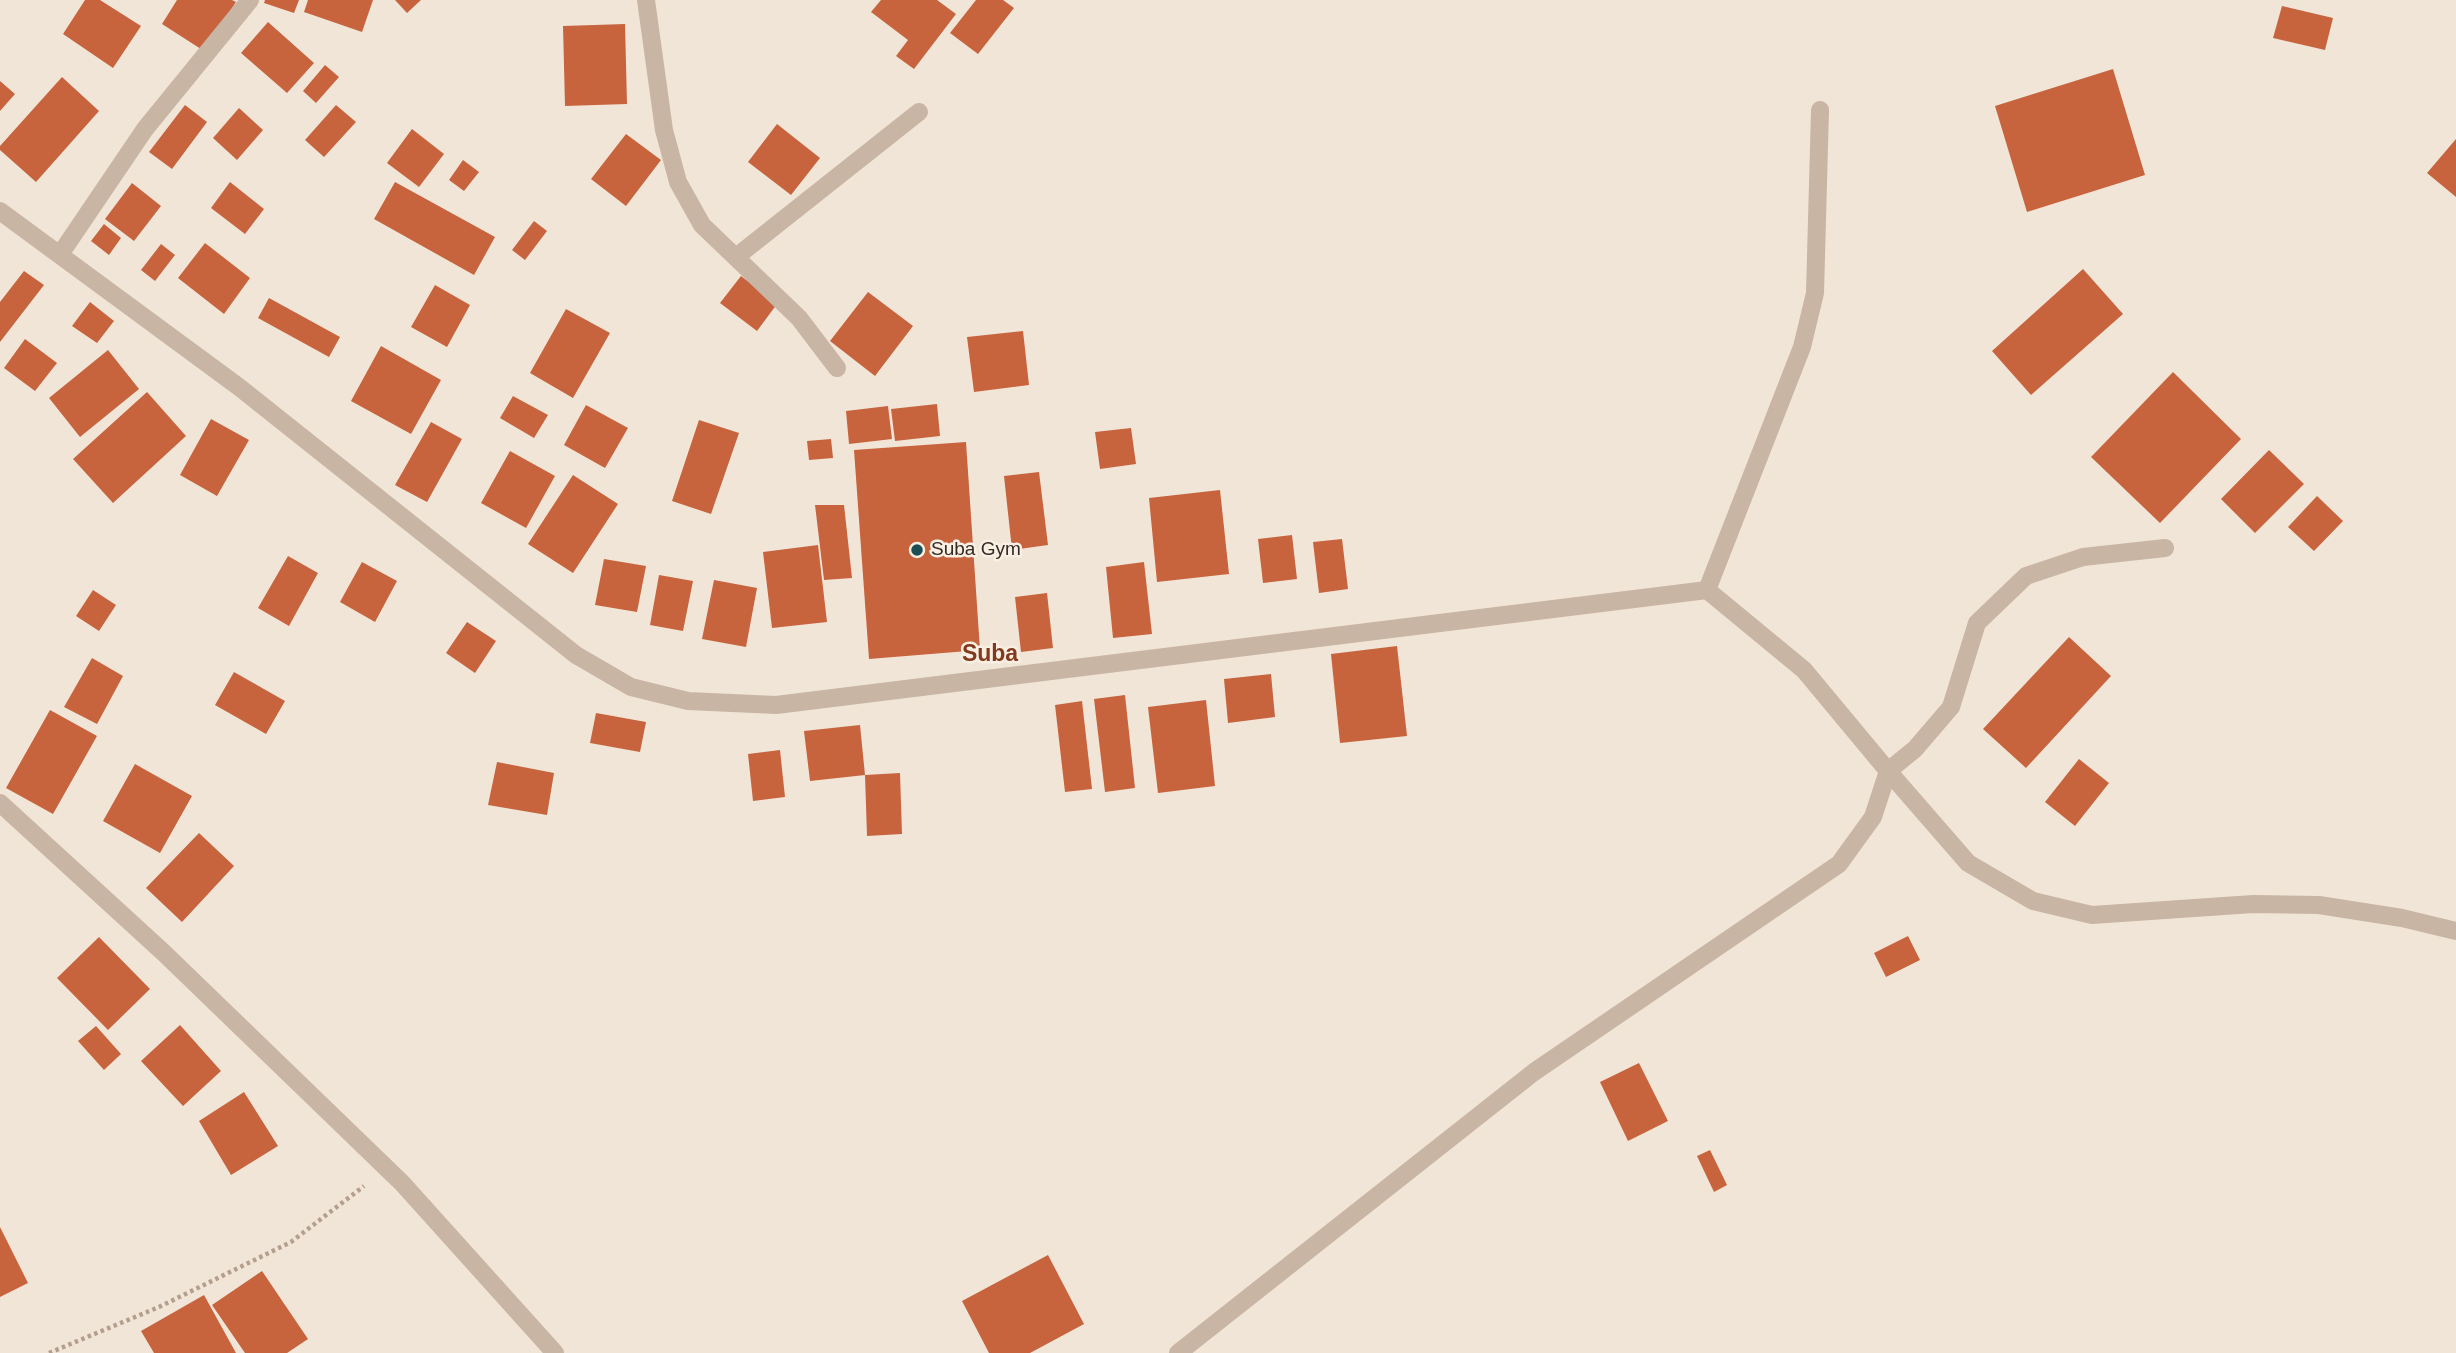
<!DOCTYPE html>
<style>
body{margin:0}
canvas{display:block;background:#f1e5d7}
</style>
<canvas width="2456" height="1353"></canvas>
<script>
const context = document.querySelector('canvas').getContext('2d');
context.lineJoin = 'round';
function fill(path, color) {
  context.fillStyle = color;
  context.fill(path, 'evenodd');
}
function stroke(path, color, width, dash) {
  context.strokeStyle = color;
  context.lineWidth = width;
  context.lineCap = dash ? 'butt' : 'round';
  context.setLineDash(dash || []);
  context.stroke(path);
}
function label(font, color, halo, rows, align = 'center') {
  context.font = font + ' Helvetica,sans-serif';
  context.lineWidth = 5;
  context.setLineDash([]);
  context.textBaseline = 'middle';
  context.strokeStyle = halo;
  context.fillStyle = color;
  for (const [text, x, y, turn = 0] of rows) {
    context.save();
    context.translate(x, y);
    context.rotate((+turn || 0) * Math.PI / 180);
    context.textAlign = isNaN(turn) ? turn : align;
    if (halo) context.strokeText(text, 0, 0);
    context.fillText(text, 0, 0);
    context.restore();
  }
}
fill(new Path2D(`
 M85,0H100L141,26L113,68L63,34Z
 M177,0H232L236,2L204,51L162,24Z
 M265,0H299L294,13L264,3Z
 M308,0H373L362,32L304,12Z
 M395,0H421L407,13Z
 M881,0H937L956,14L914,69L896,56L908,40L871,12Z
 M976,0H1003L1014,8L978,54L950,33Z
 M2282,6L2333,18L2325,50L2273,38Z
 M268,22L314,63L287,93L241,53Z
 M625,24L627,104L565,106L563,26Z
 M325,65L339,77L316,103L303,91Z
 M2113,69L2145,175L2027,212L1995,106Z
 M62,77L99,111L36,182L0,150V146Z
 M0,81L15,94L0,111Z
 M185,105L207,122L172,169L149,152Z
 M336,105L356,122L324,157L305,140Z
 M239,108L263,130L237,160L213,138Z
 M777,124L820,158L791,195L748,162Z
 M412,129L444,154L419,187L387,163Z
 M626,134L661,160L626,206L591,179Z
 M2456,139V197L2427,173Z
 M463,160L479,172L464,191L449,180Z
 M230,182L264,209L245,234L211,208Z
 M395,182L495,237L474,275L374,219Z
 M132,183L161,206L134,241L105,219Z
 M534,221L547,231L525,260L512,250Z
 M104,224L121,238L109,255L91,241Z
 M205,243L250,278L224,314L178,278Z
 M161,244L175,255L155,281L141,270Z
 M2083,269L2123,314L2031,395L1992,351Z
 M24,271L44,285L0,342V302Z
 M741,276L777,304L757,331L720,303Z
 M435,285L470,305L447,347L411,327Z
 M868,292L913,326L875,376L830,341Z
 M269,298L340,337L329,357L258,318Z
 M90,302L114,321L97,343L72,326Z
 M566,309L610,333L573,398L530,373Z
 M1023,331L1029,385L974,392L967,337Z
 M25,339L57,363L35,391L4,368Z
 M381,346L441,380L411,434L351,401Z
 M108,350L139,389L80,437L49,398Z
 M2173,372L2241,439L2160,523L2091,457Z
 M147,392L186,436L113,503L73,459Z
 M513,396L548,415L534,438L500,418Z
 M937,404L940,436L895,441L891,409Z
 M586,405L628,428L605,468L564,445Z
 M888,406L892,439L849,444L846,411Z
 M211,419L249,440L217,496L180,475Z
 M699,420L739,433L711,514L672,501Z
 M431,422L462,439L427,502L395,485Z
 M1131,428L1136,464L1100,469L1095,432Z
 M831,439L833,458L809,460L807,441Z
 M966,442L980,650L869,659L854,450Z
 M2269,450L2304,484L2255,533L2221,499Z
 M510,451L555,476L526,528L481,503Z
 M1039,472L1048,545L1012,550L1004,476Z
 M573,475L618,504L573,573L528,544Z
 M1220,490L1229,574L1157,582L1149,498Z
 M2317,496L2343,521L2314,551L2288,527Z
 M815,505H844L852,578L824,580Z
 M1292,535L1297,579L1263,583L1258,539Z
 M1342,539L1348,589L1319,593L1313,542Z
 M818,545L827,622L772,628L763,552Z
 M288,556L318,573L289,626L258,608Z
 M604,559L646,566L637,612L595,605Z
 M362,562L397,581L375,622L340,602Z
 M1144,562L1152,634L1113,638L1106,567Z
 M659,575L693,581L683,631L650,625Z
 M714,580L757,588L746,647L702,639Z
 M93,590L116,605L99,631L76,616Z
 M1047,593L1053,648L1021,652L1015,597Z
 M467,622L496,641L475,673L446,653Z
 M2069,637L2111,676L2026,768L1983,729Z
 M1397,646L1407,736L1340,743L1331,654Z
 M92,658L123,676L97,724L64,707Z
 M234,672L285,701L266,734L215,705Z
 M1271,674L1275,717L1228,723L1224,679Z
 M1125,695L1135,788L1105,792L1094,699Z
 M1206,700L1215,786L1158,793L1148,707Z
 M1082,701L1092,789L1065,792L1055,705Z
 M50,710L97,736L53,814L6,788Z
 M596,713L646,722L640,752L590,743Z
 M860,725L865,775L810,781L804,731Z
 M780,750L785,797L753,801L748,754Z
 M2079,759L2109,783L2075,826L2045,802Z
 M497,762L554,773L547,815L488,805Z
 M135,764L192,796L160,853L103,821Z
 M900,773L902,834L867,836L865,775Z
 M199,833L234,866L182,922L146,888Z
 M1908,936L1920,960L1886,977L1874,953Z
 M99,937L150,989L108,1030L57,978Z
 M180,1025L221,1071L183,1106L141,1061Z
 M96,1026L121,1054L104,1070L78,1041Z
 M1639,1063L1668,1121L1628,1141L1600,1082Z
 M244,1092L278,1146L231,1175L199,1121Z
 M1710,1150L1727,1185L1714,1192L1697,1156Z
 M0,1227L28,1283L0,1297Z
 M1048,1255L1084,1324L1030,1353H989L962,1301Z
 M262,1271L308,1339L287,1353H245L212,1305Z
 M204,1295L236,1353H154L141,1331Z`), '#c7643e');
stroke(new Path2D(`
 M49,1353L159,1307L291,1242L364,1186`), '#b49f8d', 4.5, [3.5, 3.5]);
stroke(new Path2D(`
 M646,0L664,130L678,182L702,225L799,318L837,368
 M61,253L145,129L250,0
 M736,257L919,112
 M2165,548L2083,557L2026,576L1977,623L1951,707L1915,749L1888,771L1968,863L2033,901L2092,915L2253,904L2319,905L2402,918L2456,931
 M1707,590L1802,347L1815,293L1820,110
 M0,803L164,953L402,1183L555,1353`), '#c9b5a3', 18);
stroke(new Path2D(`
 M0,211L239,387L576,655L631,687L688,701L776,705L1707,590L1804,670L1888,771L1873,817L1839,864L1534,1072L1178,1353`), '#c9b5a3', 18);
for (const [x, y, r, color] of [
 [917,550,7,"#1b4f55"]
]) {
  const dot = new Path2D();
  dot.arc(x, y, r, 0, 2 * Math.PI);
  context.fillStyle = color;
  context.fill(dot);
  stroke(dot, '#f9efe3', 2.5);
}
label('19px', '#332a25', '#f9efe3', [
 ["Suba Gym",931,550]
], 'left');
label('bold 23px', '#83391e', '#f9efe3', [
 ["Suba",990,655]
]);
</script>
